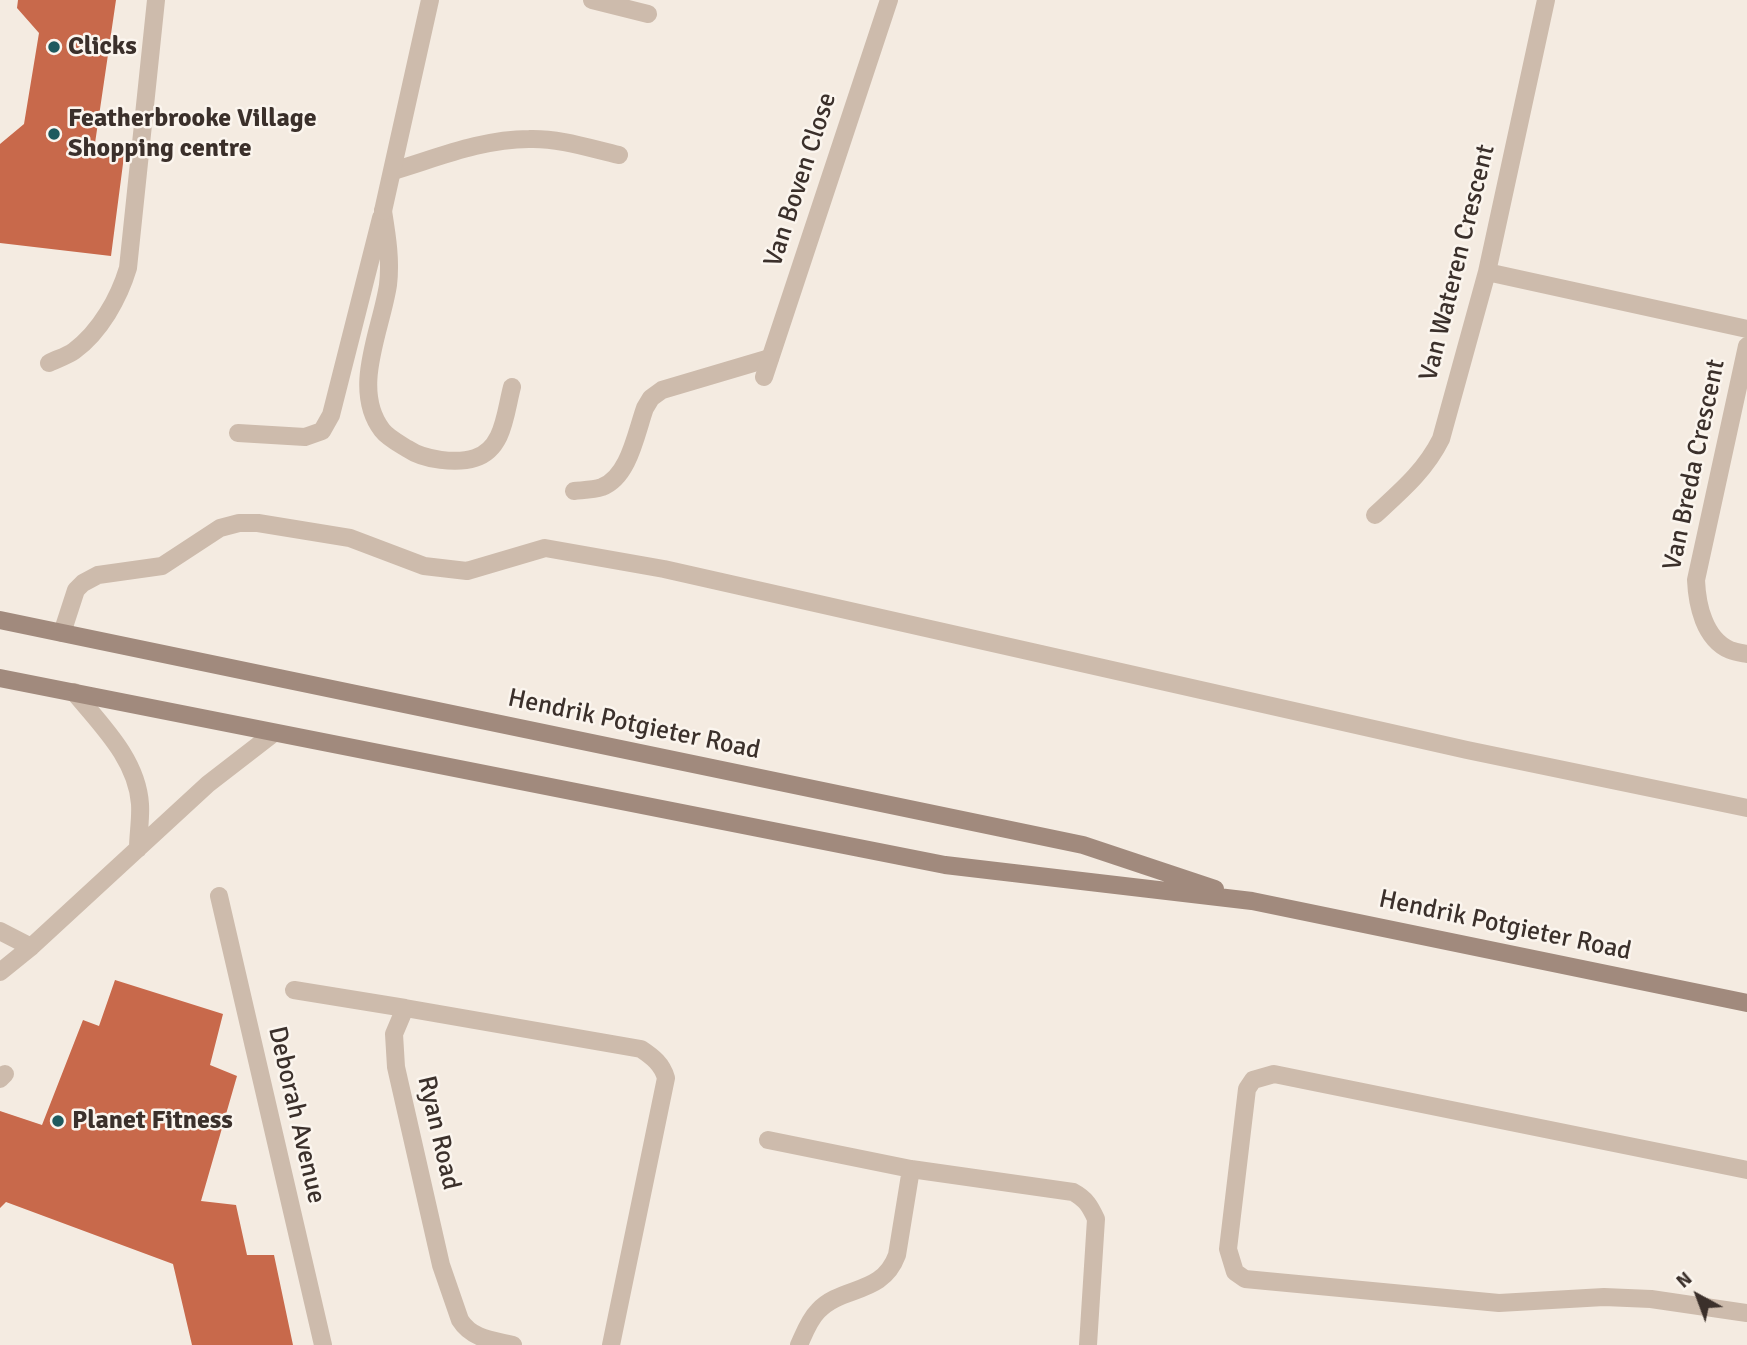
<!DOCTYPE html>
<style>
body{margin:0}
#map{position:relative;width:1747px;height:1345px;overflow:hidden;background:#f4ebe1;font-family:Signika,sans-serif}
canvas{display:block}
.north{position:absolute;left:1663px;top:1261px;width:70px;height:70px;-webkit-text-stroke:5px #fbf5ee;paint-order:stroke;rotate:319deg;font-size:19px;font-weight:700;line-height:28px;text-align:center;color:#3b302b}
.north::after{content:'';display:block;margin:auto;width:24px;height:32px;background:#3b302b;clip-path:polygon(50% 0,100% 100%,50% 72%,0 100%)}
</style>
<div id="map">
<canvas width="1747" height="1345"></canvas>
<div class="north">N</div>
</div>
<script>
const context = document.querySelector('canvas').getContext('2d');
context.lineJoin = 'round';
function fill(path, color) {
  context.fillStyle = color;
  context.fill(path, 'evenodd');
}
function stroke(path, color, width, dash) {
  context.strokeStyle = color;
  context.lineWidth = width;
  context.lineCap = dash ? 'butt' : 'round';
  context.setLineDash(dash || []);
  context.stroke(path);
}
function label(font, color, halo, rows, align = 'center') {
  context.font = font + ' Signika,sans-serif';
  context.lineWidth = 5;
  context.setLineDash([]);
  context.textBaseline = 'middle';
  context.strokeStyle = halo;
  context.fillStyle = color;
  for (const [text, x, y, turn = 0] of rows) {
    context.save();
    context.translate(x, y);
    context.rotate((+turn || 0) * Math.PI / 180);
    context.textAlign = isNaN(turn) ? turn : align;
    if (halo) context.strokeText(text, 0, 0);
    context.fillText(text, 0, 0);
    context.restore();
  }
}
fill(new Path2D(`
 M18,0H116L94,150L124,156L111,256L0,243V144L24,124L39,33L17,8Z
 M115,980L223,1014L210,1065L237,1076L201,1201L236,1205L247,1255H274L293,1345H192L173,1264L6,1202L0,1208V1111L42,1125L83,1020L99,1026Z`), '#c8694b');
stroke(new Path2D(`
 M592,0L648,14
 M393,171C437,158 482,139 529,139C559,138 589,148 619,155
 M383,211C387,236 391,260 388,285C381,331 351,389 382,430C388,438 400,444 408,449C424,460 457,464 475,458C504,449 505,413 512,387
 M49,363C57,359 67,356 74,351C100,332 119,298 128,268L156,0
 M238,433L305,437L322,431L331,415L381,218
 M574,491C583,490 593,490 602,487C629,477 636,433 645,408L651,398L662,390L770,358
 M74,692C101,725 137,759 140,804C141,819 138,834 138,849
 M0,931L31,947
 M0,972L31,947L208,784L274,733
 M0,1079L5,1074`), '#cdbbac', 18);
stroke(new Path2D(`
 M383,211L430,0
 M1487,272L1747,329
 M1747,346L1696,580C1697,604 1704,639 1730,650C1735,652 1742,653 1747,654
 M764,377L889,0
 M1375,515C1401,491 1425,471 1441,439L1487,272L1546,0
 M62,633L76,590L83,583L98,575L162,566L220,528L239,523H258L350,538L424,566L467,571L545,548L664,569L1467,750L1747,808
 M219,896L323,1345
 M294,990L405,1008L394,1034L396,1067L441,1265L460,1320C472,1339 492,1340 513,1345
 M405,1008L641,1049C653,1057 662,1064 666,1078L611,1345
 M768,1140L911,1169L1073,1192C1086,1199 1090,1206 1096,1219L1088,1345
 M1747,1170L1274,1074L1253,1080L1247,1089L1228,1249L1235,1272L1245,1279L1499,1303L1604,1297L1651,1299L1747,1313
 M799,1345C804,1334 809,1320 818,1311C842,1285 882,1296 897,1255L911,1169`), '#cdbbac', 18);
stroke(new Path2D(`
 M0,620L1083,845L1215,889
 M0,678L945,865L1252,901L1747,1003`), '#a18a7d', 18);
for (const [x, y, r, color] of [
 [54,47,7,"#1f5a5e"],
 [54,134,7,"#1f5a5e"],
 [58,1121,7,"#1f5a5e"]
]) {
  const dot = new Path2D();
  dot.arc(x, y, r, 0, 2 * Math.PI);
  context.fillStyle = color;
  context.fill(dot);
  stroke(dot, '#fbf5ee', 2.5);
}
label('bold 26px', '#3b302b', '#fbf5ee', [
 ["Clicks",68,47],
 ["Featherbrooke Village",68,119],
 ["Shopping centre",68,149],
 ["Planet Fitness",72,1121]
], 'left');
label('26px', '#3b302b', '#fbf5ee', [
 ["Van Boven Close",801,180,-72],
 ["Van Wateren Crescent",1458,263,-76],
 ["Van Breda Crescent",1695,465,-78],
 ["Hendrik Potgieter Road",634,725,12],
 ["Hendrik Potgieter Road",1505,926,12],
 ["Deborah Avenue",296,1115,77],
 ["Ryan Road",438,1133,77]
]);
</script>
